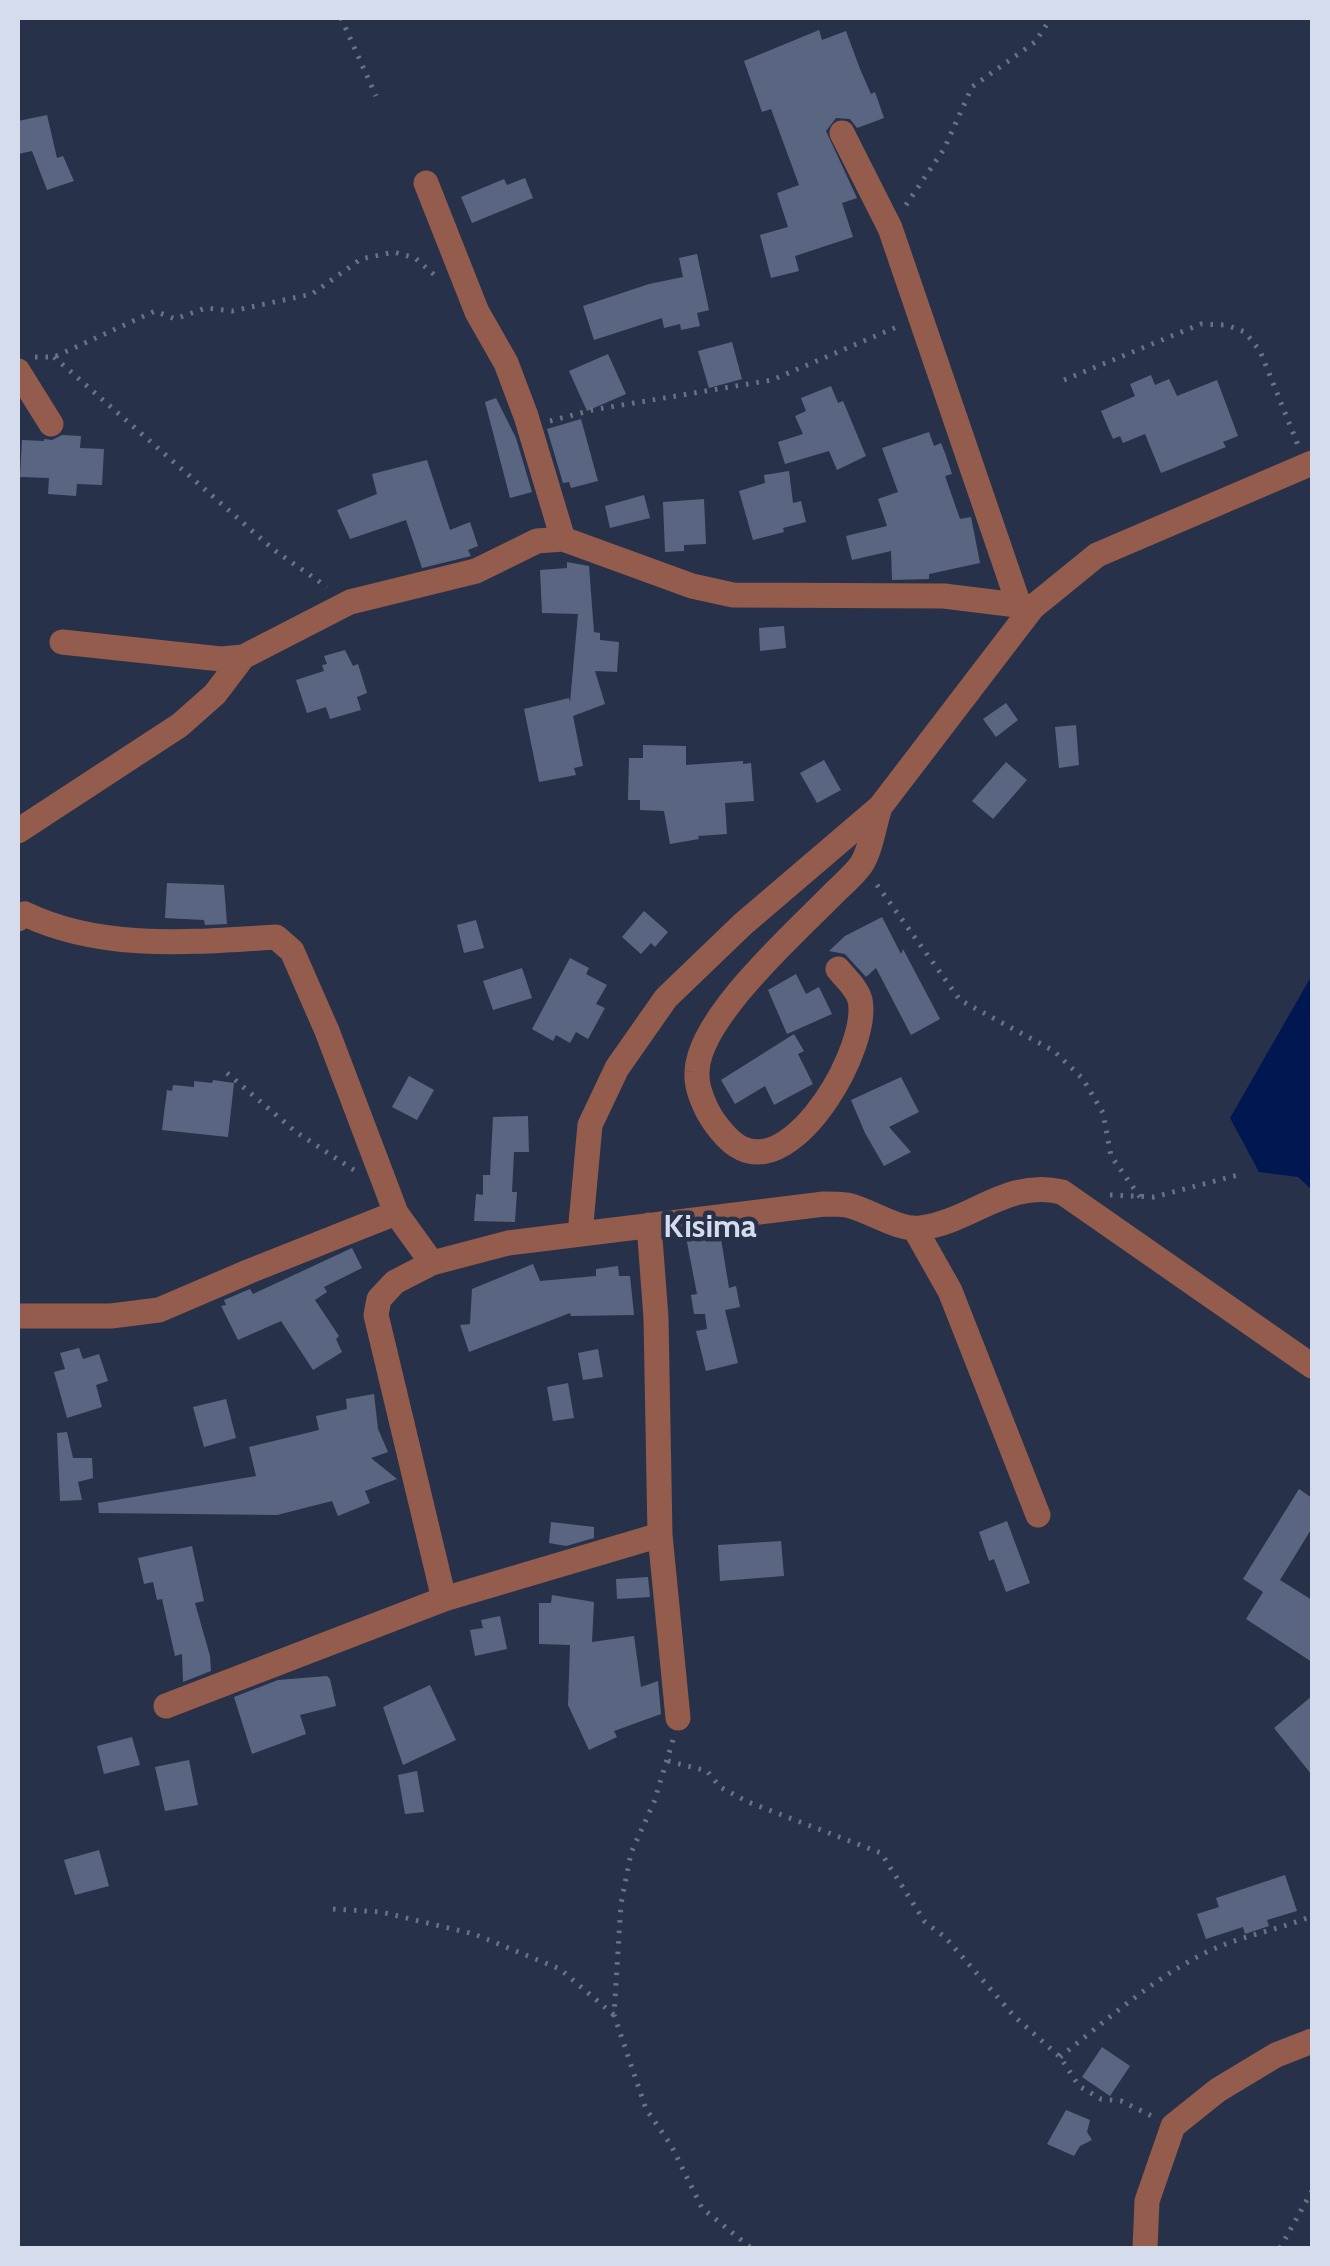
<!DOCTYPE html>
<style>
body{margin:0}
#map{position:relative;width:1330px;height:2266px;overflow:hidden;background:#27324a;font-family:Cabin,sans-serif}
canvas{display:block}
.frame{position:absolute;inset:0;border:20px solid #d5dceb;pointer-events:none}
</style>
<div id="map">
<canvas width="1330" height="2266"></canvas>
<div class="frame"></div>
</div>
<script>
const context = document.querySelector('canvas').getContext('2d');
context.lineJoin = 'round';
function fill(path, color) {
  context.fillStyle = color;
  context.fill(path, 'evenodd');
}
function stroke(path, color, width, dash) {
  context.strokeStyle = color;
  context.lineWidth = width;
  context.lineCap = dash ? 'butt' : 'round';
  context.setLineDash(dash || []);
  context.stroke(path);
}
function label(font, color, halo, rows, align = 'center') {
  context.font = font + ' Cabin,sans-serif';
  context.lineWidth = 9;
  context.setLineDash([]);
  context.textBaseline = 'middle';
  context.strokeStyle = halo;
  context.fillStyle = color;
  for (const [text, x, y, turn = 0] of rows) {
    context.save();
    context.translate(x, y);
    context.rotate((+turn || 0) * Math.PI / 180);
    context.textAlign = isNaN(turn) ? turn : align;
    if (halo) context.strokeText(text, 0, 0);
    context.fillText(text, 0, 0);
    context.restore();
  }
}
fill(new Path2D(`
 M1312,975V1190L1298,1177L1259,1172L1230,1118Z`), '#001751');
fill(new Path2D(`
 M819,30L822,40L846,31L860,69L871,94L875,92L884,118L857,128L850,119L836,118L826,131L857,198L842,203L853,237L795,256L799,271L771,278L760,235L788,227L777,193L799,185L771,109L762,112L744,61Z
 M47,115L57,158L63,156L74,181L47,190L32,151L18,154V121Z
 M525,178L533,198L472,223L461,197L504,179L507,185Z
 M697,254L709,310L697,313L700,326L681,330L680,324L664,328L662,318L594,340L583,306L649,284L683,277L679,258Z
 M732,342L742,379L709,388L698,351Z
 M608,354L626,394L587,411L569,371Z
 M1151,375L1155,385L1169,379L1177,396L1217,380L1238,436L1223,442L1226,447L1161,473L1145,434L1123,443L1120,436L1113,439L1101,411L1135,396L1130,384Z
 M831,386L838,403L843,401L866,456L837,470L829,451L785,464L778,442L803,434L795,416L806,411L801,398Z
 M496,398L516,438L532,492L510,498L485,402Z
 M581,419L598,481L571,488L569,482L563,483L547,429Z
 M929,432L934,446L941,443L945,453L952,474L945,476L960,519L971,517L980,563L929,574V579L892,580L891,551L852,560L846,536L887,526L878,499L898,492L882,448Z
 M62,435L81,436L80,448L104,449L102,485L77,484L76,496L48,494L49,478L20,477L22,440L44,441V439L52,440Z
 M427,460L450,530L470,522L478,546L468,550L471,556L422,568L406,520L350,539L337,510L377,494L372,474Z
 M789,471L793,503L801,501L806,522L783,528L784,532L753,540L739,491L765,483L764,475Z
 M644,495L650,518L610,528L605,506Z
 M704,499L706,544L684,545V551L665,552L663,502Z
 M567,562L589,566L594,632L600,633V640L619,642L617,672L595,671L605,704L573,716L583,766L574,768L576,775L539,782L524,709L569,698L570,702L578,614L542,613L540,570L567,568Z
 M784,626L786,648L760,651L759,628Z
 M345,650L353,666L358,664L367,693L357,697L361,710L330,719L326,707L307,713L296,680L324,671L322,665L327,664L324,656Z
 M1006,703L1018,720L996,737L983,719Z
 M1076,725L1079,765L1059,768L1055,727Z
 M643,745L686,746V765L743,761V764L751,763L754,801L725,803L727,834L698,836L699,839L670,844L664,811L640,810V800H628L629,758H643Z
 M824,760L841,790L817,803L800,773Z
 M1006,762L1027,780L993,819L972,801Z
 M167,883L224,885L227,924L205,925L204,920L165,918Z
 M644,911L668,932L655,947L651,943L641,954L622,937Z
 M882,917L901,954L903,949L940,1019L911,1035L876,968L866,977L845,954L829,951L845,936Z
 M476,920L484,948L464,953L457,925Z
 M570,958L589,968L586,974L607,985L596,1004L605,1008L588,1039L576,1032L570,1043L556,1035L553,1041L532,1029Z
 M522,968L532,998L493,1010L483,981Z
 M796,974L806,994L819,987L832,1014L787,1034L768,990Z
 M794,1034L804,1051L798,1054L813,1084L774,1105L765,1086L735,1104L721,1080Z
 M409,1076L434,1090L417,1120L392,1107Z
 M901,1077L919,1112L889,1127L911,1152L884,1166L865,1133L851,1100Z
 M213,1080L234,1083L228,1137L162,1130L167,1090L172,1091L173,1085L194,1087V1081L212,1083Z
 M528,1116L529,1152H514L512,1192H517L515,1222L474,1221L476,1194L483,1195V1175H490L493,1117Z
 M720,1233L729,1288L736,1286L740,1307L725,1310L738,1363L706,1371L696,1331L707,1329L705,1314H694L691,1295L697,1294L686,1237Z
 M352,1248L362,1268L324,1287L327,1292L315,1300L339,1336L336,1339L342,1352L313,1370L281,1321L238,1340L221,1306L226,1305L224,1300L250,1289L253,1294Z
 M533,1264L540,1281L596,1276V1269L618,1266L619,1276H630L634,1315L571,1316L570,1313L469,1352L460,1325L470,1324L472,1289Z
 M79,1348L83,1359L99,1354L108,1381L96,1385L102,1407L67,1418L54,1372L65,1369L60,1353Z
 M598,1349L603,1377L583,1380L578,1353Z
 M568,1383L574,1418L553,1421L547,1387Z
 M374,1394L378,1429L388,1452L371,1458L397,1479L365,1491L370,1503L338,1516L332,1501L277,1515L99,1513L98,1503L256,1476L249,1447L319,1430L316,1416L347,1409L346,1399Z
 M226,1399L236,1438L204,1447L193,1407Z
 M67,1432L73,1458H92L93,1478L78,1482L82,1500L60,1501L57,1433Z
 M1299,1489L1312,1498V1528L1280,1580L1312,1600V1662L1246,1619L1263,1592L1243,1579Z
 M1007,1521L1030,1583L1006,1592L994,1559L989,1561L979,1532Z
 M551,1522L594,1527V1538L566,1546L549,1543Z
 M781,1541L784,1576L720,1581L718,1545Z
 M192,1546L204,1601L195,1603L210,1656L211,1671L183,1682L182,1654L175,1656L162,1599L157,1600L153,1582L144,1584L138,1558Z
 M648,1577L650,1597L617,1599L616,1579Z
 M552,1595L594,1602L592,1642L634,1636L641,1687L658,1681L661,1714L614,1731L617,1737L589,1750L568,1705L570,1645L539,1644V1603H551Z
 M500,1616L507,1649L475,1656L470,1630L483,1628L481,1620Z
 M327,1676L330,1679L336,1706L300,1715L306,1734L252,1754L234,1697L278,1680Z
 M430,1685L456,1740L403,1765L383,1707Z
 M1312,1696V1775L1274,1728Z
 M132,1737L140,1765L104,1774L97,1746Z
 M189,1760L198,1805L165,1811L155,1767Z
 M417,1771L424,1812L405,1814L398,1775Z
 M99,1850L109,1886L75,1895L64,1860Z
 M1285,1875L1297,1911L1267,1920L1269,1926L1245,1934L1243,1927L1206,1939L1197,1914L1219,1907L1216,1898Z
 M1102,2047L1130,2066L1110,2096L1082,2077Z
 M1066,2110L1090,2120L1087,2132L1092,2140L1080,2146L1074,2156L1047,2144Z`), '#5a6681');
stroke(new Path2D(`
 M341,18L376,96
 M906,205L944,149L972,87L1035,42L1051,18
 M35,357H54L155,311L175,319L206,308L232,311L312,294L361,259L394,252L415,258L438,278
 M54,357L274,550L327,587
 M1064,380L1201,324L1226,325L1245,332L1260,351L1298,445
 M550,421L592,410L772,380L899,326
 M877,885L960,1000L1054,1051L1083,1079L1103,1113L1111,1156L1140,1197
 M227,1073L296,1132L354,1170
 M1110,1195L1154,1197L1238,1175
 M673,1740L654,1802L631,1853L621,1904L614,2015L646,2109L671,2145L702,2208L751,2248
 M668,1761L707,1771L720,1787L748,1802L881,1853L925,1922L945,1937L1014,2016L1060,2057L1079,2086L1101,2099L1121,2101L1152,2116
 M333,1909L381,1912L474,1934L560,1969L614,2015
 M1060,2057C1109,2018 1165,1968 1223,1945C1252,1934 1283,1928 1312,1916
 M1280,2248L1312,2191`), '#697287', 5, [2.5, 8]);
stroke(new Path2D(`
 M842,133L890,228L1019,605
 M426,183L477,312L506,363L526,416L563,539
 M18,371L51,424
 M62,642L221,659L243,657L350,602L476,571L537,541L563,539L692,586L733,595L944,596L1033,607
 M18,831L180,725L215,694L243,657
 M18,919L25,914C102,951 192,942 276,937L292,951L327,1031L396,1213L432,1263
 M838,969C845,978 857,988 860,1000C870,1045 797,1176 741,1148C728,1142 712,1121 706,1108C701,1097 696,1085 697,1072C698,1018 797,931 834,893C843,884 854,875 861,865C871,850 874,825 880,807
 M649,1225L656,1318L660,1535L678,1718
 M915,1229L950,1291L1038,1515
 M580,1234L590,1125L617,1068L666,998L743,924L880,807L1033,607L1097,555L1312,463
 M18,1316H111L159,1310L250,1271L396,1213
 M444,1599L376,1315L379,1299L395,1282L432,1263L508,1243L824,1204C831,1204 840,1204 847,1205C870,1210 898,1231 921,1228C973,1221 1006,1179 1062,1192L1312,1366
 M166,1706L444,1599L660,1535
 M1145,2248L1147,2201L1173,2126L1218,2090L1276,2055L1312,2041`), '#935c4c', 25);
label('bold 32px', '#d5dceb', '#27324a', [
 ["Kisima",710,1228]
]);
</script>
